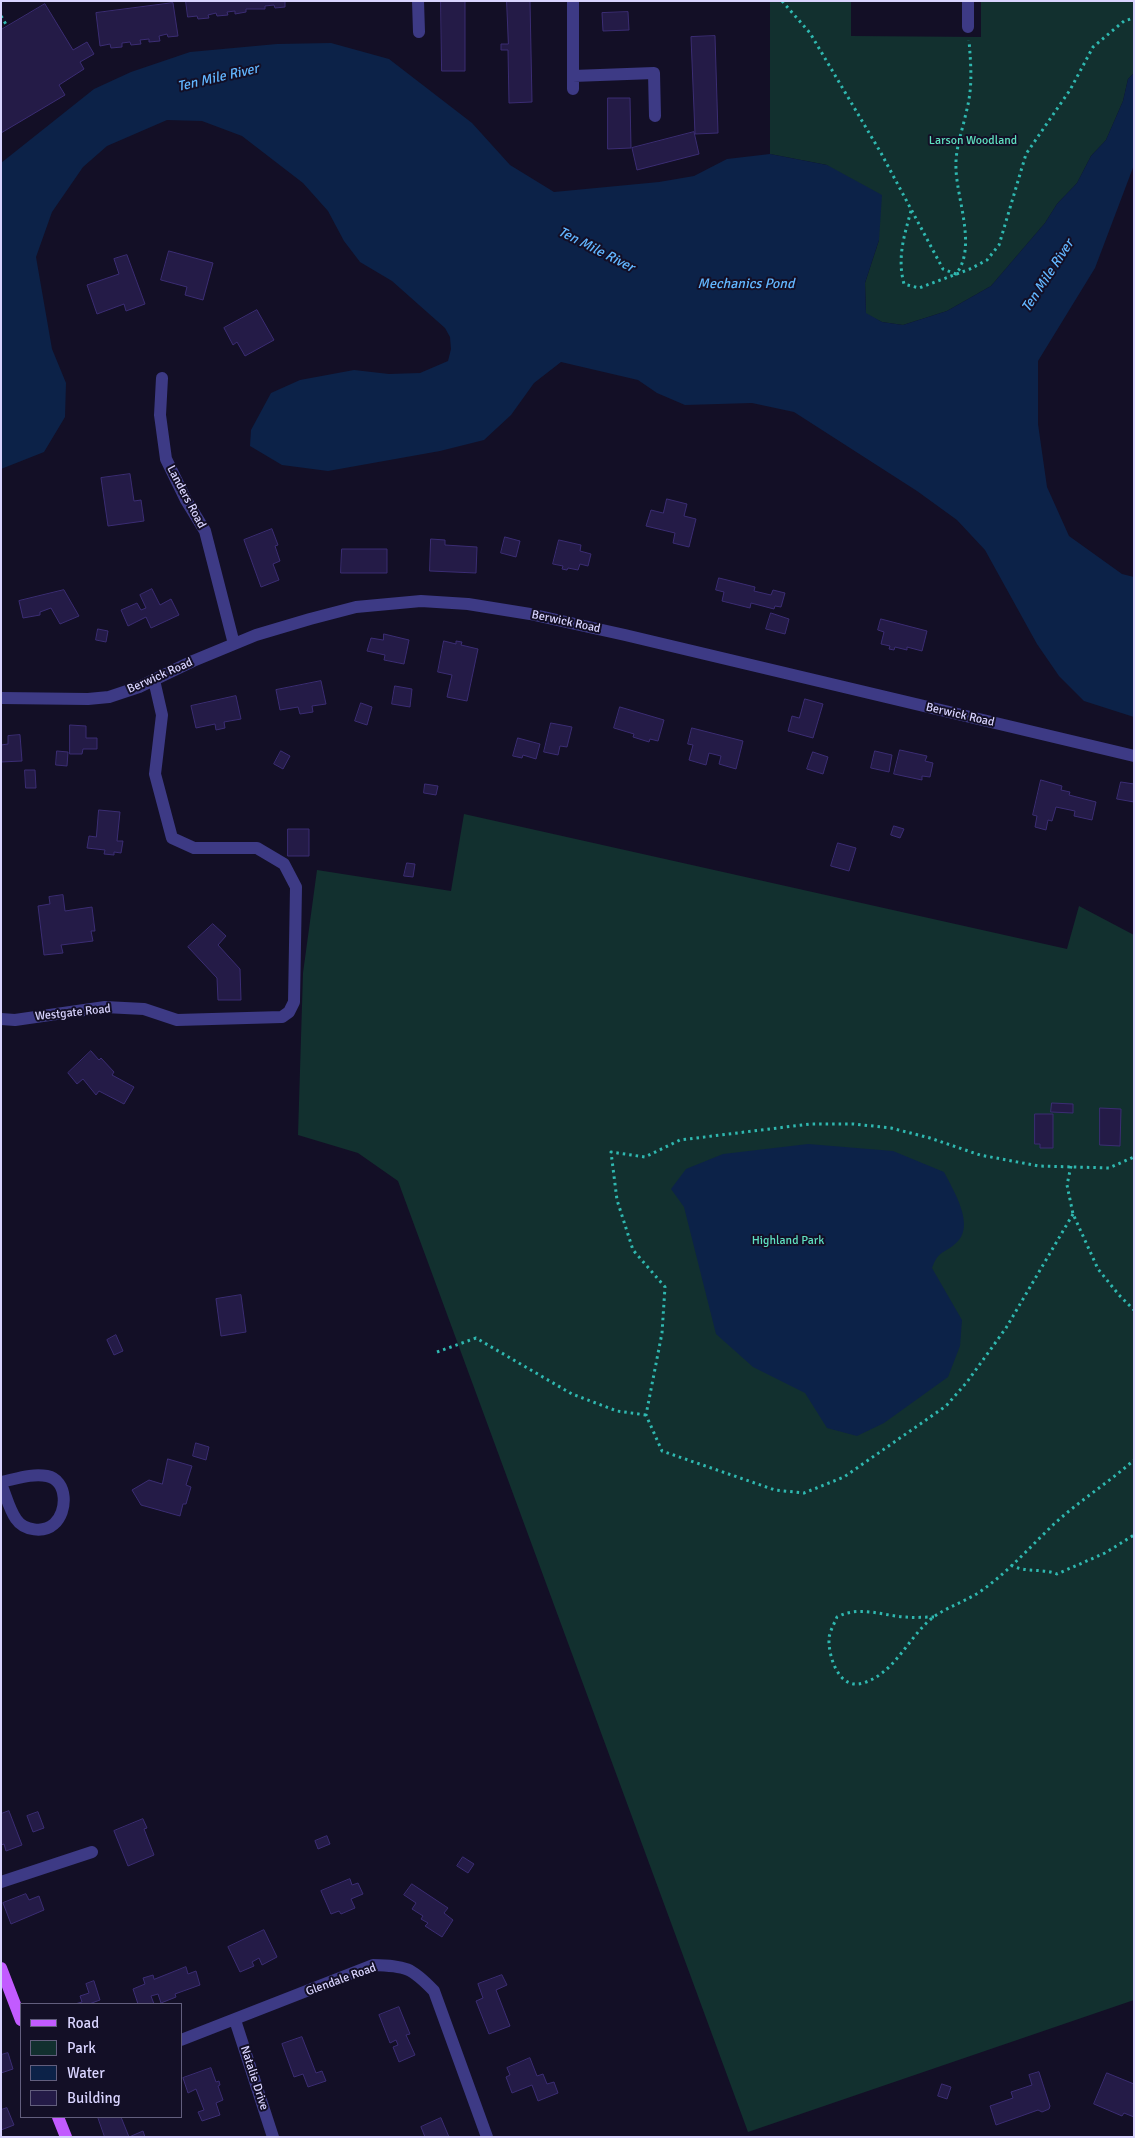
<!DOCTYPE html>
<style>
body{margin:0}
#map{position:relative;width:1135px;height:2138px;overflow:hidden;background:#130f26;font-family:Signika,sans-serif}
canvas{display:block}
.frame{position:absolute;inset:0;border:2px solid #d9d4ff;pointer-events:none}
.legend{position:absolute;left:20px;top:2003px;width:162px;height:115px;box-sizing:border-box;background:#130f26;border:1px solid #625e7d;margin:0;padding:6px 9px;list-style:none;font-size:15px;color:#d9d4ff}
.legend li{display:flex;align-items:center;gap:10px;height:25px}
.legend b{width:25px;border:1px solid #625e7d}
</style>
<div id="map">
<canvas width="1135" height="2138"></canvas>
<div class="frame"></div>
<ul class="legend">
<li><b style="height:6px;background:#c25bff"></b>Road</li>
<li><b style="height:14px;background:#12302f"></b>Park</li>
<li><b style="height:14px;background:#0c2248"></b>Water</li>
<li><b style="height:14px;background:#241b47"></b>Building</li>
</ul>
</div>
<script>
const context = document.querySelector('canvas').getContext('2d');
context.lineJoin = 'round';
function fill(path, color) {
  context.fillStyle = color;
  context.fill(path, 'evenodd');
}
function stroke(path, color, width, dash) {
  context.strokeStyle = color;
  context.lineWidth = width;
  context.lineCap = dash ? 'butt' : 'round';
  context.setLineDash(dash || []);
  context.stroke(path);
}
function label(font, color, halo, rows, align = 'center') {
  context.font = font + ' Signika,sans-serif';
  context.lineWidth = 4;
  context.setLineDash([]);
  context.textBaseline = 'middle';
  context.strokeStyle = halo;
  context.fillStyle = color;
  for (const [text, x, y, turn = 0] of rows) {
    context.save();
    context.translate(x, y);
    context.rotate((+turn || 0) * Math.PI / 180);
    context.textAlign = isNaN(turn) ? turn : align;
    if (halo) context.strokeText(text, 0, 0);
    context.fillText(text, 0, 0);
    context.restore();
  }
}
fill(new Path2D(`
 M770,1H851V36L981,37V1H1134V73L1128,79L1123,101L1106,140L1091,156L1077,183L1057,204L1045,223L991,286L947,311L903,325L882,322L866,314L865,283L879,240L827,165L770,154Z
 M464,814L1067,949L1079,906L1134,935V2000L748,2132L398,1181L358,1153L298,1135L303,973L317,870L451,891Z`), '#12302f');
fill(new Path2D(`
 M331,43L389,59L472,123L510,165L554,192L659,182L694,176L727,159L770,154L827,165L882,195L879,240L865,283L866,313L882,322L903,325L947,311L991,286L1045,223L1057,204L1077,183L1091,156L1106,140L1123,101L1128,79L1134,73V165L1095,268L1038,361V424L1047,487L1069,536L1122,574L1134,577V717L1084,701L1059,676L1037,644L985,550L957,520L917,491L794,412L752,403L685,405L657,393L638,380L561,362L534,383L511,415L484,440L440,451L328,471L282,465L250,446L251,430L271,393L300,380L354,370L389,374L420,373L448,361L451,349L450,337L445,328L392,281L360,262L344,241L328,211L303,183L242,136L202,121L167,120L107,146L83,167L52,212L36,257L52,349L66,383L65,417L44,452L1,469V163L94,89L131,72L190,52L277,44Z
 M808,1144L893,1151L944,1172C953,1190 977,1227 955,1244C942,1255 939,1250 932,1268L962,1320L960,1346L948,1377L884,1423L857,1436L827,1428L805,1393L753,1367L716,1334L684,1207L671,1189L686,1169L723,1154Z`), '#0c2248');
const building = new Path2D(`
 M186,1H285V7L275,8L274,5L265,6V9H246V12L235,14V11L227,12L228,15L217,16L216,13L208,15L209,18L198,19L197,16L188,17Z
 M441,1H465V71H442Z
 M507,1H530L532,102L509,103L508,50H501V44H508Z
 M173,3L178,36L168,37L167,34L159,36L160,41L149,42V39L140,40L141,44L131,45L130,42L122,43V47L111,48L110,44L100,46L96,13Z
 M45,4L73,50L87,42L94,54L80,62L84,69L59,85L65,95L1,133V30Z
 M628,12L629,30L603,31L602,13Z
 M715,36L718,133L695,134L691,37Z
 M608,98H630L631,148L608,149Z
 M694,132L699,154L637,170L632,148Z
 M169,251L213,263L203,300L185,295L187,287L161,280Z
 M127,255L145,304L126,311L124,304L97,314L87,285L119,274L114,259Z
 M257,310L274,340L245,356L237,342L233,345L224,328Z
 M130,474L134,501L141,500L144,521L108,526L101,478Z
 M667,499L687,504L684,516L696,519L689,547L673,543L675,533L646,526L651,510L663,513Z
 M272,529L278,545L275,546L280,561L273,564L279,580L261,587L244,540Z
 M505,537L520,541L516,557L501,553Z
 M431,539L445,540V545L477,547L476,573L430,571Z
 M559,540L581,545L580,551L591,554L588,566L580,564L578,570L568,568L567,570L562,569L563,566L553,564Z
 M342,549H387V573H341Z
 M719,578L755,587L754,591L771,595L773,590L785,593L781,607L775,606L774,609L751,603L750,608L722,601L724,592L716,590Z
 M152,589L160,605L171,599L179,615L151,628L146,617L128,626L121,610L137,603L141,610L146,608L140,595Z
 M64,590L79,616L60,624L51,608L40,612V615L23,618L19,601Z
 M771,613L789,619L785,634L766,629Z
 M881,619L927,631L922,651L907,647V650L895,647L894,650L889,649L890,646L881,644L884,632L878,630Z
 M98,629L108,631L106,642L96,640Z
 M384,634L409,640L404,664L384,660L385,655L367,651L371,638L383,640Z
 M444,641L456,644V641L462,642L461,645L478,649L467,701L447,697L452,675L438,672Z
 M321,681L326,704L312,706L313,712L300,714L298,707L280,710L276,690Z
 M395,686L412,689L410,707L392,704Z
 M236,696L241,719L224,722L225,728L216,730L215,724L196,728L191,706Z
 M805,699L823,704L813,738L788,731L792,716L799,718Z
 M361,703L372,707L367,725L355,721Z
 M620,707L664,720L658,741L650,739L649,742L633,737L634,734L614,728Z
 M551,723L572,727L567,747L560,746L558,755L544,752Z
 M70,725L86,726V738H97V749H83L82,754H70Z
 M692,728L743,741L736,769L719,764L721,756L709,753L706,765L689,760L693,745L688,744Z
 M20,735L22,761L1,762V745L8,744V736Z
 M518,738L540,744L536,759L523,755L522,758L513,756Z
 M900,750L927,756L925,761L933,763L930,777L922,776V780L894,774Z
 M57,751L68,752L67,766L56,765Z
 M281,751L290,756L283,769L274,764Z
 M875,751L892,755L889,772L871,768Z
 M813,752L828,757L823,774L807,769Z
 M25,770H35L36,788H26Z
 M1041,780L1062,786L1061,790L1070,792L1069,795L1096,802L1092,820L1074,816L1075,811L1056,807L1052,821L1048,820L1046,830L1035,827L1037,816L1033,815Z
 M1121,782L1134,784V802L1117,799Z
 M425,784L438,786L436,795L424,793Z
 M99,810L120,812L117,841H123L121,853L114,852V855L104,854L105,850L87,848L89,836L96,837Z
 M894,826L904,829L900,838L891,835Z
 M288,829H309V856H288Z
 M838,843L856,848L849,871L831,866Z
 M407,863L415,864L413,877L404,876Z
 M63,895L65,911L92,907L95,931H91L93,941L61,945L63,953L44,955L38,906L50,904L49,897Z
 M213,924L226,936L218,945L240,969L241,1000H218L217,978L188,947Z
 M91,1051L99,1060L101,1058L114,1072L112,1075L134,1087L124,1104L99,1091L96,1095L83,1079L77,1084L68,1073Z
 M1052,1103L1073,1104V1113L1051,1112Z
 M1100,1108L1121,1109L1120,1146L1100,1145Z
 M1035,1114H1053V1148H1040V1144H1035Z
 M241,1295L246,1332L221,1336L216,1299Z
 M116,1335L123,1351L114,1355L107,1340Z
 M196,1443L209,1447L206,1460L193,1456Z
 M168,1459L192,1466L186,1485L191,1487L186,1504H183L180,1516L141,1505L132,1490L149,1480L162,1484Z
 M9,1811L22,1845L6,1851L4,1844L1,1845V1814Z
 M38,1812L44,1828L33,1832L27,1816Z
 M143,1819L147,1828L144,1829L154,1855L128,1866L114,1831Z
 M327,1836L330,1844L318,1849L315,1841Z
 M463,1857L474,1864L468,1873L457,1866Z
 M350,1879L352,1885L358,1883L363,1894L351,1899L355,1908L341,1914L339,1911L331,1914L321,1891Z
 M412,1884L448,1908L444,1913L453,1920L442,1937L425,1926L428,1923L421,1919L423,1916L412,1909L416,1903L404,1895Z
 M26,1894L29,1900L39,1896L44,1910L11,1924L3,1903Z
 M264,1930L277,1957L262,1965L259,1958L252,1962L254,1966L240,1972L228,1947Z
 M186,1967L188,1974L196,1971L200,1985L175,1994L176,1997L161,2003L158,1994L151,1996L154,2004H138L133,1989L145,1984L143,1978L153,1975L154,1979Z
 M502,1975L507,1985L496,1990L510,2026L489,2034L476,2001L483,1998L478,1984Z
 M94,1981L100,2000L89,2004H75L82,2002L80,1996L89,1993L86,1984Z
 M399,2007L410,2034L406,2035L415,2055L399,2062L393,2047L398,2045L396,2040L390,2043L379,2015Z
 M302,2037L316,2073L322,2071L326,2081L308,2087L303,2074L294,2077L282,2044Z
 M8,2053L13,2069L1,2073V2055Z
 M530,2058L537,2076L543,2074L547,2084L554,2082L558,2093L538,2101L532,2085L512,2093L506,2077L510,2075L507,2068Z
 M211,2068L216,2082L219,2081L220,2085L218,2086L223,2100L216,2103L220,2115L202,2121L198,2112L204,2110L196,2089L188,2093L183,2078Z
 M1039,2072L1050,2106L1049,2109L1042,2112L1038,2110L996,2125L990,2106L1013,2098L1011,2092L1032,2085L1029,2075Z
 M1107,2073L1134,2084V2117L1124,2113L1122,2116L1094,2104Z
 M942,2084L951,2087L947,2099L938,2096Z
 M7,2108L14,2125L1,2130V2110Z
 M98,2117H121L129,2137L143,2131L145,2137H105Z
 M441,2118L449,2137H425L421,2127Z`);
fill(building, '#241b47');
stroke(building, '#3b2d73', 1);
stroke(new Path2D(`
 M782,1L810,33L881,153L943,269L956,274C977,248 957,200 956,169C955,149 962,132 966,113C973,87 971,67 969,40
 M1,16L7,26
 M911,211C904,236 897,258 904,284L919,288L970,269L987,260L999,245L1026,154L1070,90L1093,47L1124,21L1134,18
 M1071,1166L1067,1185L1073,1214L1098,1269L1119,1295L1134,1310
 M1073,1214L1006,1328L967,1382L946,1406L844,1477L804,1493L775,1490L662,1451L646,1415L662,1333L665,1287L633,1250L617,1200L611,1152L645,1157L680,1140L810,1124H854L891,1128L930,1138L980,1155L1039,1166L1109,1168L1134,1157
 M437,1352L476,1338L572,1394L617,1411L646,1415
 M1011,1565C1025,1573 1042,1568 1057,1574L1105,1553L1134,1535
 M934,1617C925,1617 915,1618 906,1617C883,1616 860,1605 837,1617C834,1624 830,1631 829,1638C828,1656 839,1691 863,1683C894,1674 908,1638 931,1619C946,1607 965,1602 981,1591C1008,1572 1030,1547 1054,1524C1079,1501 1108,1483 1134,1460`), '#2fb8b0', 3, [2.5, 4]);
stroke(new Path2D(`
 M418,1L419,32
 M968,27V1
 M573,76L654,73L655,116
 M573,89V1
 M162,378L160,415L166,459L186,500L205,531L234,644
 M1,698L88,699L109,697L139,687L193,661L256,635L310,619L356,607L421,601L468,604L530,614L625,635L1134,756
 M1,1019L15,1020L105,1007L144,1009L177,1020L282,1017L289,1012L294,1002L296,887L284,864L257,848H194L172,838L155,774L162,715L154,680
 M1,1482C16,1479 32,1473 47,1476C68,1480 68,1512 54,1524C44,1533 24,1531 16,1519C9,1509 6,1495 1,1484
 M1,1882L92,1852
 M235,2020L273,2137
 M181,2040L373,1965C406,1966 411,1967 434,1991L487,2137`), '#3d3a85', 12);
stroke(new Path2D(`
 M1,1968L21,2020
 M58,2117L66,2137`), '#c25bff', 12);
label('12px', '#5fe0c0', '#130f26', [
 ["Larson Woodland",973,141],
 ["Highland Park",788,1241]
]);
label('12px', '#d9d4ff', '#130f26', [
 ["Landers Road",186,497,62],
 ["Berwick Road",566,622,12],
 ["Berwick Road",160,676,-24],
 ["Berwick Road",960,715,13],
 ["Westgate Road",73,1013,-6],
 ["Glendale Road",341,1980,-20],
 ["Natalie Drive",254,2078,72]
]);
label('italic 14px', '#62b6ff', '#130f26', [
 ["Ten Mile River",218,78,-13],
 ["Ten Mile River",596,250,27],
 ["Ten Mile River",1048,276,-57],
 ["Mechanics Pond",746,284]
]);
</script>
